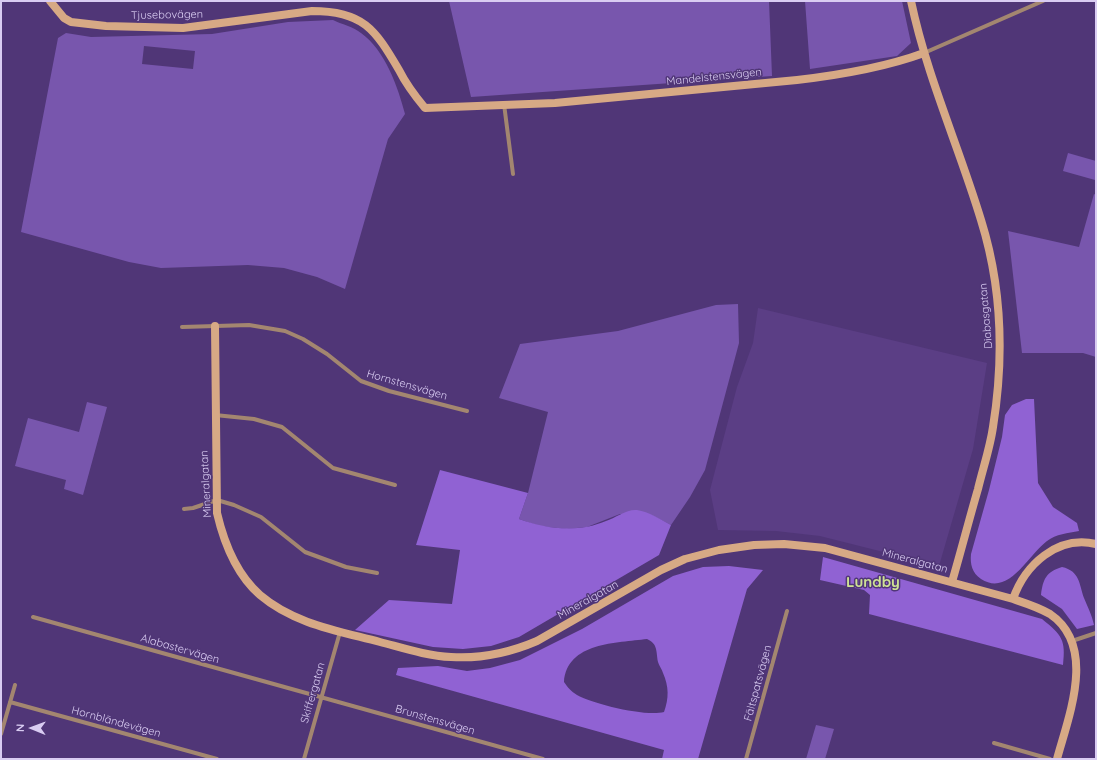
<!DOCTYPE html>
<meta charset="utf-8">
<style>
body{margin:0}
#map{position:relative;width:1097px;height:760px;overflow:hidden;background:#503677;font-family:Quicksand,sans-serif}
canvas{display:block}
.frame{position:absolute;inset:0;border:2px solid #d9ccf2;pointer-events:none}
.north{position:absolute;left:12px;top:708px;width:40px;height:40px;-webkit-text-stroke:3px #503677;paint-order:stroke;rotate:271deg;font-size:11px;font-weight:700;line-height:16px;text-align:center;color:#d9ccf2}
.north::after{content:'';display:block;margin:auto;width:14px;height:18px;background:#d9ccf2;clip-path:polygon(50% 0,100% 100%,50% 72%,0 100%)}
</style>
<div id="map">
<canvas width="1097" height="760"></canvas>
<div class="frame"></div>
<div class="north">N</div>
</div>
<script>
const context = document.querySelector('canvas').getContext('2d');
context.lineJoin = 'round';
function fill(path, color) {
  context.fillStyle = color;
  context.fill(path, 'evenodd');
}
function stroke(path, color, width, dash) {
  context.strokeStyle = color;
  context.lineWidth = width;
  context.lineCap = dash ? 'butt' : 'round';
  context.setLineDash(dash || []);
  context.stroke(path);
}
function label(font, color, halo, rows, align = 'center') {
  context.font = font + ' Quicksand,sans-serif';
  context.lineWidth = 3;
  context.setLineDash([]);
  context.textBaseline = 'middle';
  context.strokeStyle = halo;
  context.fillStyle = color;
  for (const [text, x, y, turn = 0] of rows) {
    context.save();
    context.translate(x, y);
    context.rotate((+turn || 0) * Math.PI / 180);
    context.textAlign = isNaN(turn) ? turn : align;
    if (halo) context.strokeText(text, 0, 0);
    context.fillText(text, 0, 0);
    context.restore();
  }
}
fill(new Path2D(`
 M758,308L987,363L973,449L939,566L820,536L776,531L718,530L710,490L737,387L753,343Z`), '#5b3e85');
fill(new Path2D(`
 M449,1H769L772,76L471,97Z
 M805,1H902L911,43L897,56L810,69Z
 M333,20C341,24 354,27 361,33C385,50 398,87 405,114L388,139L345,289L317,277L284,268L248,265L161,268L129,262L21,232L58,38L66,33L91,37L212,34L288,22ZM144,46L195,51L193,69L142,64Z
 M1068,153L1096,161L1095,180L1063,171Z
 M1094,194L1096,195V357L1083,353H1022L1008,231L1079,247Z
 M738,304L739,343L705,470L690,497L671,525L651,515L620,514L587,527L567,529L539,526L519,519L528,493L548,412L499,398L520,344L618,331L716,305Z
 M87,402L107,407L83,495L64,489L66,480L15,466L28,418L79,432Z
 M816,725L834,729L825,759H806Z`), '#7856ad');
fill(new Path2D(`
 M1026,399H1034L1038,483L1053,507L1077,523L1079,531C1068,533 1056,534 1047,541C1028,555 1009,597 981,579C972,573 970,564 971,554L989,490L1002,437L1005,415L1012,405Z
 M440,470L528,493L519,519C546,529 578,533 606,521C615,518 627,509 637,510C649,512 660,519 671,525L659,555L519,637L491,646L463,649L433,647L355,630L389,600L452,604L460,550L416,545Z
 M823,557L1042,619C1062,635 1066,640 1063,665L869,614L870,595L864,590L820,580Z
 M729,566L763,570L747,589L698,759H662L664,750L396,675L398,668L438,666L467,671L490,668L520,660L582,629L673,576L703,567ZM647,639C658,644 656,651 658,662C659,666 662,669 663,673C669,687 669,698 664,712C646,717 593,704 577,695C571,691 568,688 564,682C567,642 617,643 647,639Z
 M1062,567C1080,571 1079,584 1084,598C1088,608 1092,615 1094,625L1077,629L1062,609L1041,595C1043,579 1046,572 1062,567Z`), '#9062d3');
stroke(new Path2D(`
 M924,53L1043,1
 M504,104L513,174
 M182,327L249,325L285,331L303,339L327,354L361,381L389,391L467,411
 M215,415L254,419L282,427L333,468L395,485
 M184,509L193,508L217,500L234,505L261,517L305,552L346,567L377,573
 M33,617L543,759
 M1072,641L1096,633
 M10,702L217,759
 M1,734L15,685
 M994,743L1050,759
 M304,759L340,632
 M746,759L787,611`), '#a38670', 4);
stroke(new Path2D(`
 M50,1L64,18L71,22L106,26L183,28L312,11C363,11 375,29 399,70C406,84 415,96 425,108L555,103L797,80C840,75 883,68 924,53
 M911,1C927,77 959,147 981,220C1002,287 1004,358 993,427C990,448 983,468 978,489C969,520 961,551 952,582
 M215,326L217,513C224,543 236,574 260,595C294,624 339,631 380,642C403,648 427,656 451,657C482,659 509,653 537,641L661,570L685,559L719,550L754,545L784,544L825,548L1013,599C1025,603 1038,607 1050,614C1097,646 1069,715 1057,759
 M1013,599C1025,565 1057,535 1096,544`), '#d7a985', 8);
label('11px', '#d9ccf2', '#503677', [
 ["Tjusebovägen",167,15,-1],
 ["Mandelstensvägen",714,77,-6],
 ["Diabasgatan",986,316,-95],
 ["Hornstensvägen",407,385,16],
 ["Mineralgatan",206,484,-93],
 ["Mineralgatan",915,561,15],
 ["Mineralgatan",588,600,-29],
 ["Alabastervägen",180,649,16],
 ["Fältspatsvägen",758,683,-75],
 ["Skiffergatan",313,693,-74],
 ["Brunstensvägen",435,720,16],
 ["Hornbländevägen",116,722,15]
]);
label('bold 15px', '#cee195', '#503677', [
 ["Lundby",873,582]
]);
</script>
